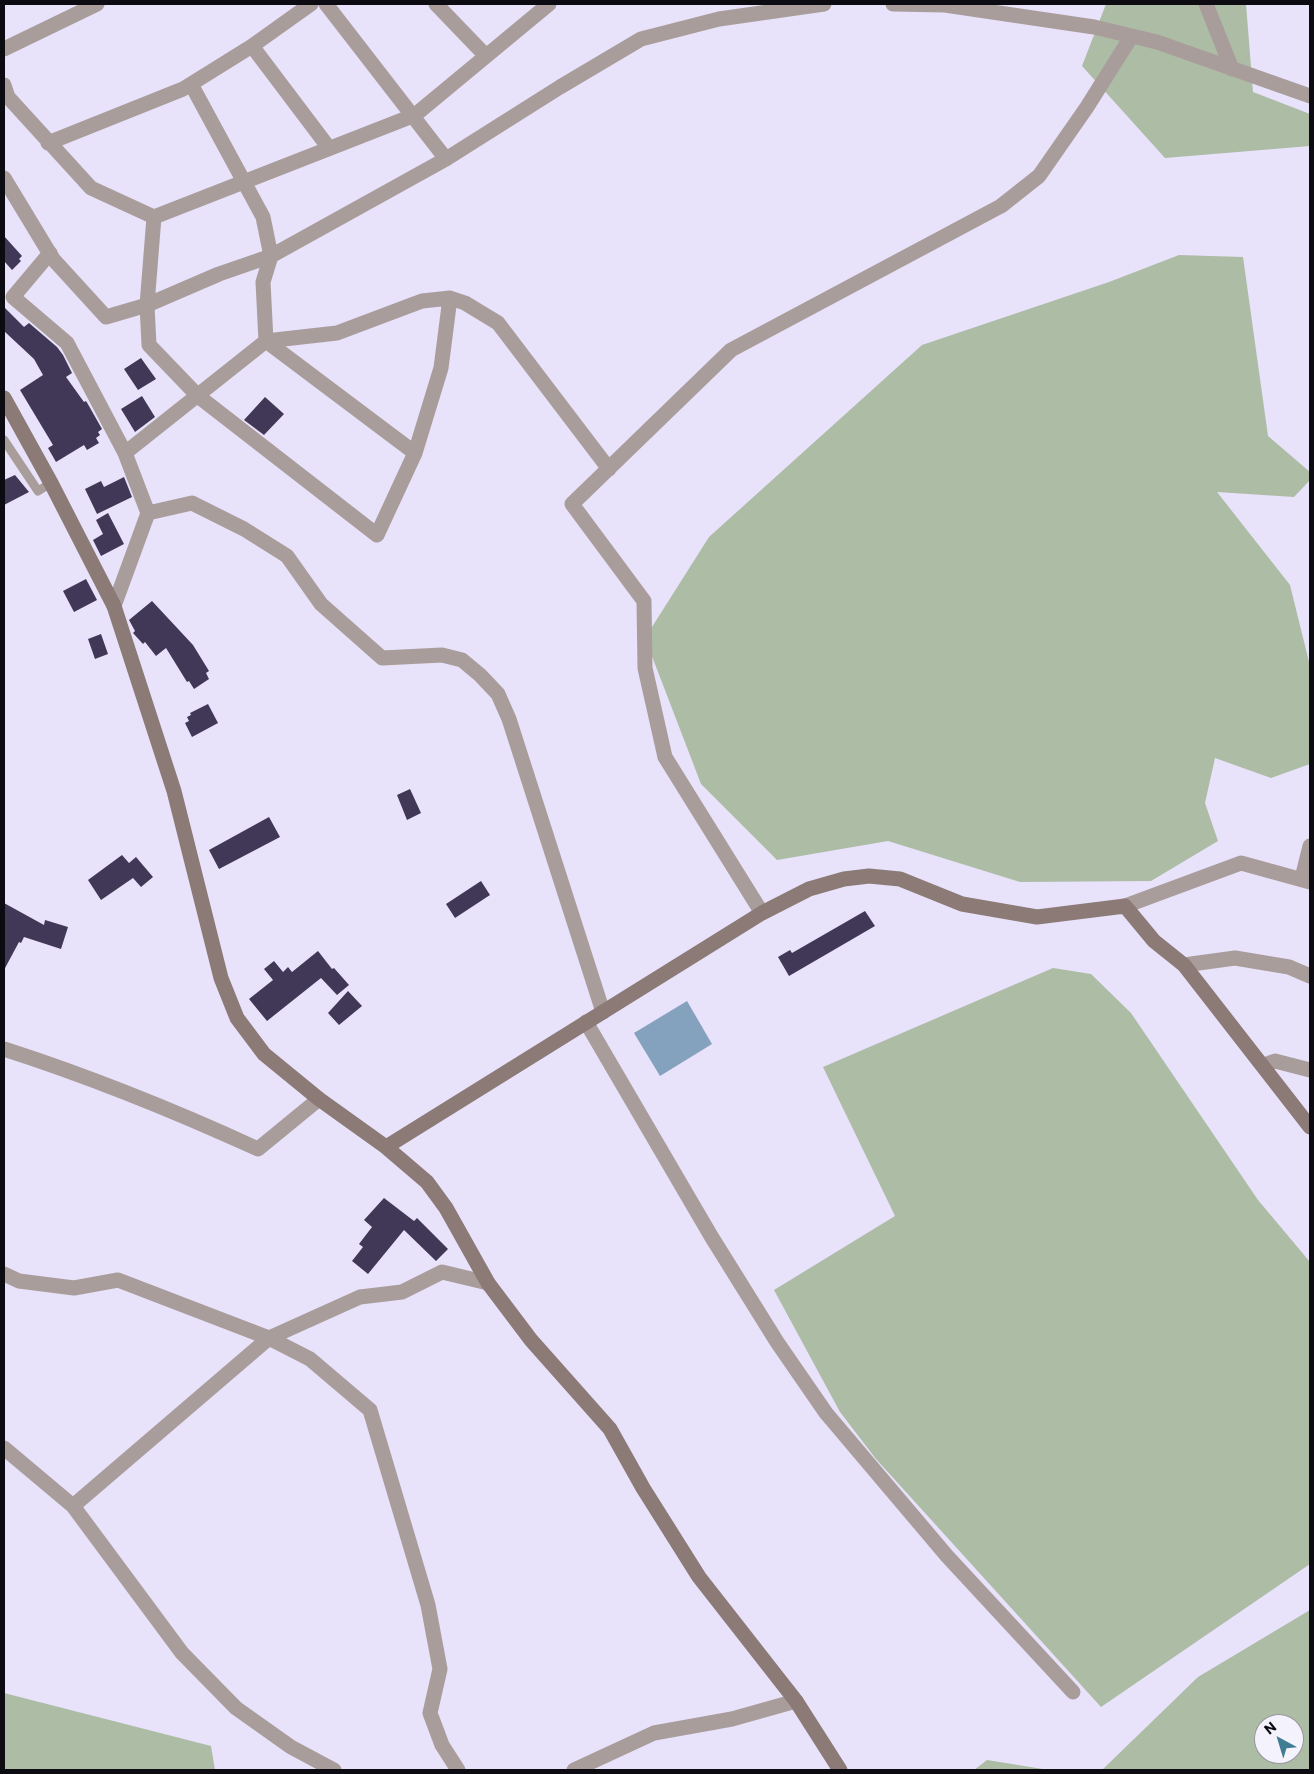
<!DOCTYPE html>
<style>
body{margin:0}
#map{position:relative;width:1314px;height:1774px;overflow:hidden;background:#e8e2fb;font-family:Commissioner,sans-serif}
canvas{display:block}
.frame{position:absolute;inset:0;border:5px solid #0d0b12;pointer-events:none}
.north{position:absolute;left:1254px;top:1714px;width:50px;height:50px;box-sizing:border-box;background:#f4f2fc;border:1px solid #98969e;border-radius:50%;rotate:321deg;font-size:14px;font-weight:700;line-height:20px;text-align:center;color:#0d0b12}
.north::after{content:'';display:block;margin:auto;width:18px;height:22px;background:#407d94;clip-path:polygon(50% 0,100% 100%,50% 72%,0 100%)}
</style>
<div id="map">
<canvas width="1314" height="1774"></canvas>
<div class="frame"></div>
<div class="north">N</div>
</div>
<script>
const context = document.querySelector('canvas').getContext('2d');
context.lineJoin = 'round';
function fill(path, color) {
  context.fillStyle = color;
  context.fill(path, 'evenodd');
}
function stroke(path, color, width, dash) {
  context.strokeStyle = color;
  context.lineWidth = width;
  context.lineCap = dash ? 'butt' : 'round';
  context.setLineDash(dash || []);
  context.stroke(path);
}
fill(new Path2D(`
 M1106,4H1246L1253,92L1310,114V146L1165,158L1082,66Z
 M1179,255L1243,257L1268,436L1310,472V480L1294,497L1217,492L1290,585L1310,666V764L1271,778L1215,758L1205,803L1218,841L1151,881L1020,882L888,841L777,860L701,784L645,638L709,537L922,345L1109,282Z
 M1053,968L1091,974L1131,1013L1258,1200L1310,1262V1564L1101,1707L876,1459L840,1412L774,1290L895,1216L823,1067Z
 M1310,1610V1770H1102L1198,1677ZM1264,1724H1294V1754H1264Z
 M4,1693L211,1746L215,1770H4Z
 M987,1760L1049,1770H974Z`), '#adbca5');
fill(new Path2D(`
 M687,1001L712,1044L660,1076L634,1033Z`), '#84a1be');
fill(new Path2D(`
 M4,236L22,256L19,259L21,261L12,270L4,261Z
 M4,307L24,327L29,323L57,347L63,355L72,373L66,377L84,402L86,401L89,406L102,429L98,432L100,435L96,438L99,443L87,450L84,445L56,462L48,448L53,445L20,390L43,375L34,359L4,331Z
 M141,358L156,379L138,390L124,369Z
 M142,396L155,417L135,432L121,409Z
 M265,397L284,414L264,435L244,420Z
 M15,475L29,492L4,505V480Z
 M124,477L132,497L97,514L85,489L101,481L104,487Z
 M108,513L124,544L101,556L93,540L103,534L96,520Z
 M86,579L97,600L74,612L63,591Z
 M152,601L193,645L209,671L206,673L209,679L194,689L189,681L187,682L166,648L156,656L145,642L143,644L133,633L135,631L129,620Z
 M101,634L108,654L95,659L88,639Z
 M208,704L218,723L192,737L185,723L189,721L187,717L191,715L190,713Z
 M410,789L421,813L407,820L397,795Z
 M269,817L280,837L219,869L209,850Z
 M122,855L129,863L136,857L153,877L141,887L133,878L101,900L88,880Z
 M481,881L490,895L455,918L446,904Z
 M4,903L44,925L45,920L68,927L61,949L24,937L21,943L19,942L4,970Z
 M865,911L875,926L789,976L778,957L790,950L792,953Z
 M318,951L332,969L334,968L349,985L337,995L321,978L267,1021L249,999L273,980L264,969L274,961L283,972L288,967L292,972Z
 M348,991L362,1006L339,1025L328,1013Z
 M384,1198L414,1221L417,1218L448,1249L436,1261L404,1230L368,1274L352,1261L363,1247L359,1244L372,1227L364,1220Z`), '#413857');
stroke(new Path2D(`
 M4,440L38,491L51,483`), '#a99d9b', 9);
stroke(new Path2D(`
 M326,4L446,159
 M436,4L486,56
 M893,4L945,5L1094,27L1157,42L1310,96
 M1206,4L1232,69
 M252,46L329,148
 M4,49L97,4
 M191,84L263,217L271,256L263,282L266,341L415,453L441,368L450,298
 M4,85L8,97L91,188L154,217L147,305L149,345L198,396L377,535L415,453
 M48,143L183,89L252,46L311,4
 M4,178L53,259L106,317L147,305L219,274L271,256L446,159L560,87L641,39L719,19L824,4
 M154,217L415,115L549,4
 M50,253L13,297L67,343L125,453L266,341L337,333L422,301L450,298L465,303L498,323L609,469
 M125,453L148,513
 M114,606L148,513L192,503L244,529L287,556L321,604L382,658L442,655L462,660L480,675L498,694L509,719L603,1012
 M1302,878L1310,846
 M1125,906L1241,863L1310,882
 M762,913L665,757L645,668L644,601L572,504L731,350L1001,206L1039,176L1087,107L1131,37
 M1184,965L1235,958L1289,967L1310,976
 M586,1022L711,1236L777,1342L826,1413L947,1556L1073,1692
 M4,1049C91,1077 175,1111 258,1149L319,1099
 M1264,1065L1275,1061L1310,1070
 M4,1274L19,1281L74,1288L118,1280L269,1338L310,1359L370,1410L428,1605L440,1669L430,1713L442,1745L458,1770
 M4,1448L73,1506L182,1653L236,1708L291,1747L334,1770
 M73,1506L269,1338L360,1297L402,1292L442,1272L488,1283
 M574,1770L654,1733L732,1719L796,1701`), '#a99d9b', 15);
stroke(new Path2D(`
 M4,398L51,483L114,606L174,791L221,978L237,1018L264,1054L319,1099L386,1147L427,1182L446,1208L488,1283L531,1340L610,1429L643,1488L699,1577L796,1701L840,1770
 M386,1147L762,913L809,889L844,879L869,876L900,879L962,904L1037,917L1125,906L1154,941L1184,965L1310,1127`), '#8b7a76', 15);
</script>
